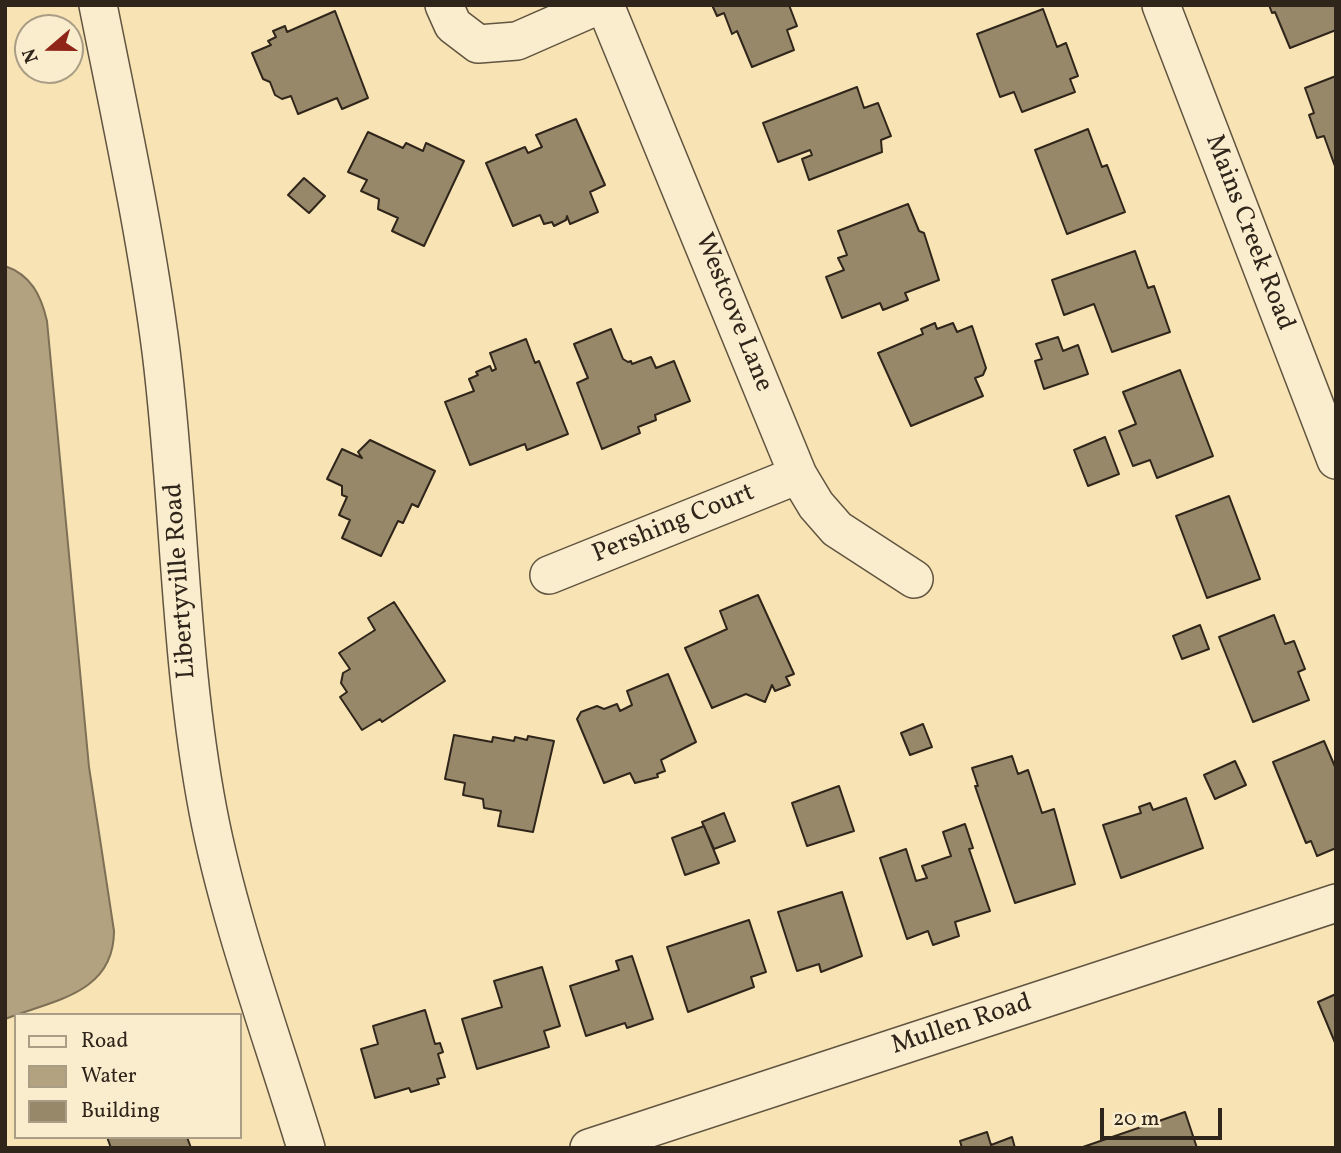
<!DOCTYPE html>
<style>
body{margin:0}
#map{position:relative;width:1341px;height:1153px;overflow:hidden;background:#f7e3b3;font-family:Vollkorn,serif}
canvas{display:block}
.frame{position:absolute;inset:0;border:7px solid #2f251a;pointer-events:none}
.legend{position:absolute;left:14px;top:1013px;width:228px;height:126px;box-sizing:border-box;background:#faedce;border:2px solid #a99d86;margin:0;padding:9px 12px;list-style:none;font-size:21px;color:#2f251a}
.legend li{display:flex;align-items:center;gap:14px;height:35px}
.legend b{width:35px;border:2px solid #a99d86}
.north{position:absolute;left:14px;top:14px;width:70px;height:70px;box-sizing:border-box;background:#faedce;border:2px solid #a99d86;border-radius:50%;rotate:250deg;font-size:19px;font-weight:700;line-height:28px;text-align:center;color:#2f251a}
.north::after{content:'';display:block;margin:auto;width:24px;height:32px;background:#8f2418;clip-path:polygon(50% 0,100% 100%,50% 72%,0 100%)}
.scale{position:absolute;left:1100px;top:1108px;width:122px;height:32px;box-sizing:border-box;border:4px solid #2f251a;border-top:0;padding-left:9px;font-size:21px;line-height:24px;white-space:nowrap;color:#2f251a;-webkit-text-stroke:5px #faedce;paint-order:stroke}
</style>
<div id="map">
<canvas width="1341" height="1153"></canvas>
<div class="frame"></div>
<ul class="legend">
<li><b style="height:9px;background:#faedce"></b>Road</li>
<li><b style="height:19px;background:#b3a27f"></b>Water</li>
<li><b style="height:19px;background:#97886a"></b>Building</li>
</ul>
<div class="north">N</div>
<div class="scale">20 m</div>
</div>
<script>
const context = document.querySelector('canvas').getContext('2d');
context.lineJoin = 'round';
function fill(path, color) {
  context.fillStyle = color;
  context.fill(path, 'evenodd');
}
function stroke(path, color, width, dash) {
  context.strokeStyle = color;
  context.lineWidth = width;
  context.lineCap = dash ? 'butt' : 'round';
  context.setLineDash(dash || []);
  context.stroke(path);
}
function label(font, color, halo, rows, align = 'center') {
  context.font = font + ' Vollkorn,serif';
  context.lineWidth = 7;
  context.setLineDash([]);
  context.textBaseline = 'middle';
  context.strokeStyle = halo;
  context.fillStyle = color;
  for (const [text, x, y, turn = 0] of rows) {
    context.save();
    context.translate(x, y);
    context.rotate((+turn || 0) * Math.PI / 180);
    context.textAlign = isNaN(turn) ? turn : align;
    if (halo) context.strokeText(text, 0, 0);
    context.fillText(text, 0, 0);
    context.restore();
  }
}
const water = new Path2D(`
 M5,266C31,275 41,295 47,321L89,767L114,931C114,994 53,1000 5,1019Z`);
fill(water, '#b3a27f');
stroke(water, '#7e7057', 2);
const building = new Path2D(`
 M712,5H789L797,26L787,30L794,50L752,67L737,31L732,34L724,13L717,16Z
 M1269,5H1336V30L1290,48L1275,12L1272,13Z
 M1043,9L1057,47L1066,43L1078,76L1070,79L1075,92L1022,112L1014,92L1000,97L977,34Z
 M335,11L368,98L342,109L337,98L298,114L291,96L282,99L275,95L270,82L263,79L252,53L271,45L268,41L276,37L273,31L285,26L287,32Z
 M1336,76V169L1324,136L1317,138L1309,115L1314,113L1305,88Z
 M857,87L864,108L878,103L891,136L881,140L882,152L809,180L802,159L812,155L810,150L778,162L763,123Z
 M576,119L605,185L590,192L598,212L570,224L567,216L566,220L554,226L552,222L544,224L540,215L513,226L486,163L525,147L528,153L542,147L536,135Z
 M1088,129L1102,167L1107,165L1125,212L1067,234L1035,150Z
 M368,132L403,148L406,143L423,151L426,143L464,161L424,246L392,231L398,218L378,209L379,199L361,191L367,180L348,172Z
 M304,178L325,196L309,213L288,195Z
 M908,204L919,231L924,233L939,280L905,293L908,300L883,310L880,303L842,318L826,277L844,270L838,258L847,255L838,231Z
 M1135,251L1148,288L1154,286L1170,332L1112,352L1094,304L1064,315L1052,280Z
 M935,323L937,329L953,323L957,332L972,326L986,368L983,375L975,378L983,396L911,426L878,353L923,334L921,329Z
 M611,329L623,359L628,362L631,361L632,364L651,357L656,368L674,361L690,401L655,415L656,420L638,427L640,433L602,449L577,383L588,378L574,344Z
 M1058,337L1063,351L1078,345L1088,374L1044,389L1035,361L1042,359L1036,344Z
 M526,339L535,363L539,361L568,434L527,450L525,444L470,465L445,402L474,391L469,379L478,375L476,372L490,366L492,371L496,369L490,353Z
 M1180,370L1213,456L1157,478L1150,460L1133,466L1119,431L1136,424L1123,392Z
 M1105,437L1119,474L1088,486L1074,450Z
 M370,440L435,471L418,507L412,504L403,523L398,521L381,556L342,538L350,520L339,515L347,497L342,495V486L327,479L342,449L362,458L358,452Z
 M1229,496L1260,579L1207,598L1176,516Z
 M758,595L794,674L786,677L790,685L775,691L772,685L765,702L746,694L712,708L685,648L727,629L720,611Z
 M394,602L445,681L382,722L380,719L362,730L340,697L347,692L341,683L343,673L350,669L339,653L375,630L368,618Z
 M1274,615L1285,644L1294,641L1305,669L1298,672L1309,700L1253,722L1219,637Z
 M1200,625L1209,649L1182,659L1173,636Z
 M668,674L696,742L661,760L665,771L657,774L658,777L635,783L630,773L604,783L577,719L581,712L597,706L604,709L617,704L620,711L632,705L627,691Z
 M923,724L932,747L910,755L901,733Z
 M454,735L492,742L493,737L514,741L515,737L527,740L528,736L554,741L533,832L498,826L501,811L484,808L483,799L463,795L465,783L445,779Z
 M1324,741L1336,769V848L1317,856L1311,841L1306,843L1273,762Z
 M1012,756L1018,774L1028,770L1042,813L1054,809L1075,884L1015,903L975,786H978L972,768Z
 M1235,761L1246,785L1215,799L1204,775Z
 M839,786L854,831L807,846L792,803Z
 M1186,798L1203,848L1121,878L1103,825L1141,813L1139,807L1150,803L1153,810Z
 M724,813L735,841L714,849L702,822Z
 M965,824L973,848L969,849L990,911L955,922L959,936L933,945L928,931L907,939L880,858L906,849L916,881L927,878L922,866L951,856L943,832Z
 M704,826L719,863L685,875L672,838Z
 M842,892L862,956L821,972L819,964L797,971L778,912Z
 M749,920L766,972L751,977L754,987L688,1012L667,947Z
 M632,956L653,1019L627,1028L625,1023L586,1036L570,986L619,970L616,961Z
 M542,967L560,1026L544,1031L549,1047L477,1069L462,1019L502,1007L494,981Z
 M1336,994V1045L1318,1002Z
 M425,1010L435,1044L440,1043L443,1052L438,1054L445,1077L437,1079L439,1084L411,1092L409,1088L375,1098L361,1049L378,1044L373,1026Z
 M1185,1112L1197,1148H1080Z
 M987,1132L991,1145L1012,1137L1015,1148H962L960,1141Z
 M107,1137H187L191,1148H111Z`);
fill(building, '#97886a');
stroke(building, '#2f251a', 2);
const minor = new Path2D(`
 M98,5C121,120 146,235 161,351C180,503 179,659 208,811C229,921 273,1039 306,1148
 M444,5L453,25L478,44L517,41L599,5
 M605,5L798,475L816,505L837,529L914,579
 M1161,5L1336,460
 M549,575L798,475
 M589,1148L1336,903`);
stroke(minor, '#615440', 40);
stroke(minor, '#faedce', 37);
label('26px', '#2f251a', '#faedce', [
 ["Mains Creek Road",1248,233,69],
 ["Westcove Lane",732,313,68],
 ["Pershing Court",674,525,-22],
 ["Libertyville Road",182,581,-94],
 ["Mullen Road",962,1026,-18]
]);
</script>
